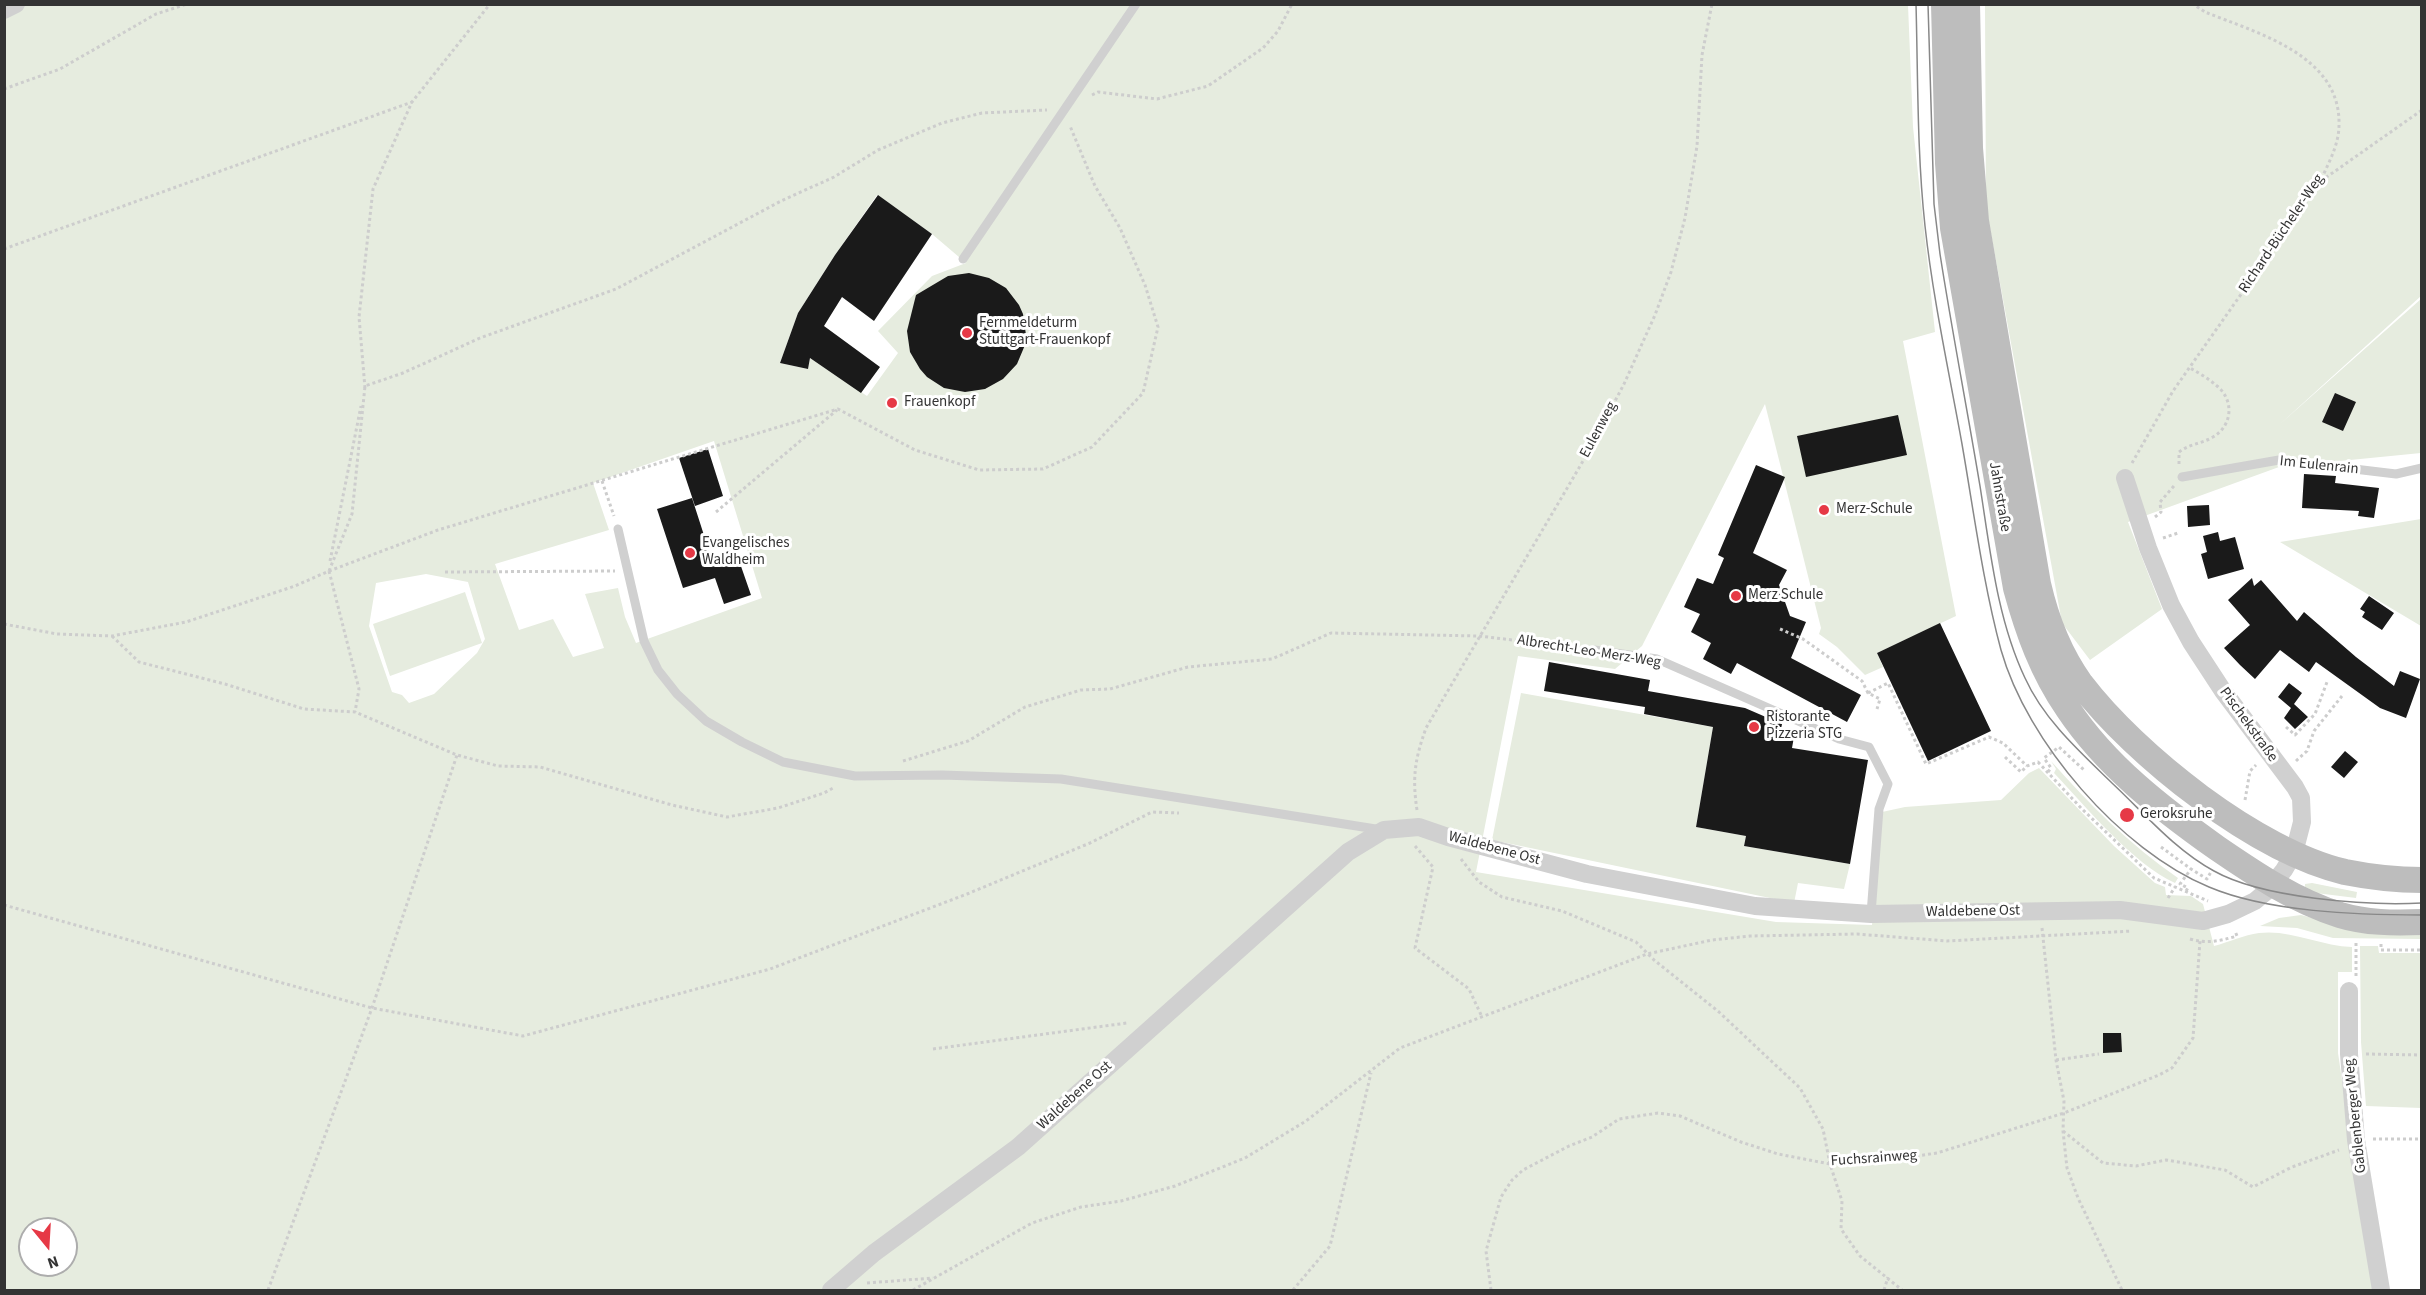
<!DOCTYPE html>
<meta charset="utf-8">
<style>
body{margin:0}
#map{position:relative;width:2426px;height:1295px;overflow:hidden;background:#fff;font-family:"Source Sans 3",sans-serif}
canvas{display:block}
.frame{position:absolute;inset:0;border:6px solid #333;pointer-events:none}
.north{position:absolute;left:18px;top:1217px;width:60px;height:60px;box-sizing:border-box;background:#fff;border:2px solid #adadad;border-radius:50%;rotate:162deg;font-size:16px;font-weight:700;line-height:24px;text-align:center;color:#333}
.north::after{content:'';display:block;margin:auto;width:21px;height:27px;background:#e63946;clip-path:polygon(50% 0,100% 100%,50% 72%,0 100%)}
</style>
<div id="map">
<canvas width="2426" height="1295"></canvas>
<div class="frame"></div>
<div class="north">N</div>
</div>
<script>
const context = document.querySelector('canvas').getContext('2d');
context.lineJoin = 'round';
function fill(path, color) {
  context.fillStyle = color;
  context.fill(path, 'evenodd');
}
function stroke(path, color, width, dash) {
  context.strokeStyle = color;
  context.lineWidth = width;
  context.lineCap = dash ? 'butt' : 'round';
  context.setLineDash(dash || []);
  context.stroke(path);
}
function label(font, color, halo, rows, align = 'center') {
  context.font = font + ' "Source Sans 3",sans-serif';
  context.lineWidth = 6;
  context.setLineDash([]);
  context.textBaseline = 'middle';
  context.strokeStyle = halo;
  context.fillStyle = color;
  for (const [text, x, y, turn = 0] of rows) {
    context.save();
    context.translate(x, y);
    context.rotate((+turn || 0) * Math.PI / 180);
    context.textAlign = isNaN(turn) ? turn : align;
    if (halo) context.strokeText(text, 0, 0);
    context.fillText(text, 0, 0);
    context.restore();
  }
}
fill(new Path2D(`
 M5,5H1908L1913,127L1935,332L1903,341L1956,616L1877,653L1883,667L1865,675L1837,647L1819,634L1821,628L1765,404L1642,646L1615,669L1518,656L1476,872L1776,922L1872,925L1882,812L1905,807L2001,800L2029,773L2039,768L2114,846L2155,883L2165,887L2166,895L2191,896L2203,904L2214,946C2229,942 2244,935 2259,933C2290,929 2321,946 2352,947V972H2338V1053L2373,1290H5ZM877,195L932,234L966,263L932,276L878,331L898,353L867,396L810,358L808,369L780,363L798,313L833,258ZM714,441L762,598L636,643L625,617L618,588L585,594L604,648L573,657L553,619L519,630L495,564L609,530L593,483ZM426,574L468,582L485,639L477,653L434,694L409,703L402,695L392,692L369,626L376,583ZM30,1229H66V1265H30Z
 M1985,5H2421V296L2279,425L2421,299V453L2279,467L2128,522L2162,609L2090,660L2062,623L1986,206Z
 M2421,519V626L2280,542Z
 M465,592L482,643L390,676L373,624Z
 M1521,693L1713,727L1696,827L1746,836L1744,846L1850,864L1844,889L1798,883L1794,903L1492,840Z
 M2051,761C2090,805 2130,845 2178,878L2175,883C2133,864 2087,808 2054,773L2056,769Z
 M2312,883L2357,892L2356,898L2316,893L2305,887V884Z
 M2301,915L2343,926L2421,934V939L2333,938L2297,928L2260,926L2279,918Z
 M2360,946H2378L2379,953H2421V1108L2366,1106L2361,1042Z`), '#e6ecdf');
fill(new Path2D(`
 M878,195L932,234L874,321L842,297L824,326L880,367L861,393L810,358L808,369L780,363L798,313L835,255Z
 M969,273L989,278L1006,288L1019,305L1023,314L1026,335L1025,345L1017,364L1003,379L985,389L965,392L944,388L927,377L920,369L910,352L907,331L916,295L948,276Z
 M2335,393L2356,402L2343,431L2322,422Z
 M1898,415L1907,455L1806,477L1797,436Z
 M708,449L723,496L695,506L679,458Z
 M1756,465L1785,477L1753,553L1787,570L1779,585L1790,616L1806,622L1791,658L1861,695L1847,722L1737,663L1731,674L1703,659L1711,643L1691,632L1700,614L1684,607L1697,578L1713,584L1724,558L1718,555Z
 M2304,474L2336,476L2335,483L2379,488L2374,518L2358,516L2359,511L2302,508Z
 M692,498L711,557L735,549L751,595L724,604L715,578L683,588L657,509Z
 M2209,505L2210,525L2188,527L2187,506Z
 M2218,532L2220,541L2235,537L2244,569L2208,579L2201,554L2207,552L2203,536Z
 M2252,578L2254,586L2261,580L2297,621L2304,612L2356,657L2394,686L2400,671L2420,679L2406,718L2380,708L2316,662L2309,672L2280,650L2255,679L2240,665L2224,648L2250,625L2228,600Z
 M2369,596L2394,613L2382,630L2362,617L2365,612L2360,609Z
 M1940,623L1991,731L1928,761L1877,653Z
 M1549,662L1650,680L1648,691L1745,708L1782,724L1781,729L1795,731L1792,748L1868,760L1850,864L1744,846L1746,836L1696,827L1713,727L1644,714L1645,707L1544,691Z
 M2289,683L2302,693L2294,704L2308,717L2295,729L2284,718L2291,708L2278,697Z
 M2345,751L2358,762L2344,778L2331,767Z
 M2103,1033H2121L2122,1052L2103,1053Z`), '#1a1a1a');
stroke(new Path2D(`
 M4,89L60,69L156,14L187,4
 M1092,95L1098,92L1157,99L1208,86L1263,48L1278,31L1292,4
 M2321,181L2422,110
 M4,249L412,102
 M365,388L359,317L373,189L412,102L490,4
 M2132,463L2173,391L2320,182C2328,164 2339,145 2339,125C2341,55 2257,33 2205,12L2193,4
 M2179,464V452C2189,444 2201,444 2213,437C2232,426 2235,401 2217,386C2209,379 2199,373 2190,368
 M602,481L614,516
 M716,512L837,410
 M2155,517L2161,512L2160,502L2174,486
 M2163,538L2178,533
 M330,561L361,406
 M329,571L352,514L365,386L403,373L480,338L616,289L781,201L834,177L878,150L942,123L982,113L1047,110
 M329,571L359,689L355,712
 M445,572L615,571
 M4,624L57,634L112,636L186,622L295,586L329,571L438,530L838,409L915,450L979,470L1043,469L1092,447L1143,393L1158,327L1145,285L1120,228L1095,186L1070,126
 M1780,629L1803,639L1862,681L1868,693L1880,699L1877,709
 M112,636L139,662L225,684L304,709L355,712L457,755L498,766L540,767L672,805L727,817L778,808L824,793L835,787
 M1868,693L1888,683L1926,764L1989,737L2003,743L2027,766
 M2286,727L2295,735L2315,714L2327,682
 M2005,757L2021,772L2027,766L2038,762L2082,809L2154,878L2208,901
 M903,761L968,741L1025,707L1081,690L1110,689L1188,667L1272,659L1331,633L1479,636L1580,648
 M2296,761L2307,751L2314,731L2342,696
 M2048,772L2051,768L2044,758L2059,747L2084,770
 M2245,800L2250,771L2256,765
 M1417,810C1412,777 1415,759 1426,728L1586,456L1624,384L1655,315L1671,272L1685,218L1697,146L1702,55L1712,4
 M1415,846L1433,867L1415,948L1469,989L1482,1017
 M2161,847L2191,869
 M1461,859L1479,882L1502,897L1562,911L1636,942L1654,960L1719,1012L1800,1088L1823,1129L1830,1164L1842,1201L1841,1229L1860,1256L1902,1290
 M2186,891L2188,888L2180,884L2191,869L2207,879L2212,870
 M2168,898L2175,887
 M4,905L372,1008L523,1036L770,969L967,894L1090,843L1152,812L1179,813
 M2042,928L2056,1060L2064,1101L2063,1131L2067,1168L2078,1198L2122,1290
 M2190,939C2207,944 2220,941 2237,936L2235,931
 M2381,944V950H2422
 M2356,976V942
 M933,1049L1127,1023
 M2366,1054L2422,1055
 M2056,1060L2099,1054
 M2063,1131L2103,1163L2136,1166L2166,1160L2225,1170L2253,1187L2292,1167L2339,1150
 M2373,1139H2422
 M867,1283L933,1278
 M268,1290L372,1008L457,755
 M913,1290L1032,1223L1081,1207L1121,1201L1175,1186L1245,1158L1306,1121L1400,1048L1647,954L1712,940L1750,936L1857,934L1947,941L2132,931
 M1293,1290L1330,1246L1371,1073
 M1491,1290L1486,1251L1501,1197L1512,1180L1523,1170L1569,1146L1592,1137L1619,1119L1658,1113L1680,1116L1741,1142L1778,1154L1830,1164L1869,1163L1937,1153L2064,1113L2159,1075L2172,1068L2193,1038L2200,941
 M1884,1290L1888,1277`), '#cdcdcd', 3, [3, 3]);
stroke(new Path2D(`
 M963,259L1136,4
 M2182,477L2279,460L2396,474L2422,468
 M618,529L644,641L658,670L677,694L706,721L742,742L783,762L855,776L942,775L1061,779L1382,830
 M1594,650L1657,659L1839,739L1869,747L1888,784L1879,809L1871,914`), '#d0d0d0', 9);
stroke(new Path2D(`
 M4,10L16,4
 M2349,991V1054L2356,1140L2381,1290
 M831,1290L874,1253L1018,1147L1348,852L1384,830L1419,827L1448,837L1587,874L1755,906L1871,914L2120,910L2203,921L2228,914L2255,901L2268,890L2284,870L2294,853L2302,822L2301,798L2295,787L2223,691L2191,642L2171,605L2148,548L2125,478`), '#d0d0d0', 18);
stroke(new Path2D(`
 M1944,4L1948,163L1953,228L2016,588C2028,632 2042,671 2068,709C2106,766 2162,809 2217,848C2255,874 2295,901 2340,915C2366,923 2394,923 2422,922
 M1967,4L1970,148L1976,221L2038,584C2046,619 2060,655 2081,684C2136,756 2256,851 2345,872C2370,877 2396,880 2422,880`), '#bdbdbd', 26);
stroke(new Path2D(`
 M1916,4C1918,78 1917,153 1925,226C1933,299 1949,372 1962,444C1974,513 1983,583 2001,650C2027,742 2120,850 2209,887C2268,912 2357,915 2422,915
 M1928,4L1934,204L1940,254C1952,331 1967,408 1980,486C1990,549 1997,619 2025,678C2044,720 2080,752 2113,784C2144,813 2175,850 2214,871C2262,898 2366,906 2422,903`), '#888', 1.5);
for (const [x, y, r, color] of [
 [967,333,6,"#e63946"],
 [892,403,6,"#e63946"],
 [1824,510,6,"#e63946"],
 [690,553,6,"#e63946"],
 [1736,596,6,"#e63946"],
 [1754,727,6,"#e63946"],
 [2127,815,8,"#e63946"]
]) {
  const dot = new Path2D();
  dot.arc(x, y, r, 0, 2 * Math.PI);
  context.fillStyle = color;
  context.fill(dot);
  stroke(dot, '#fff', 2);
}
label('15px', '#333', '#fff', [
 ["Richard-Bücheler-Weg",2282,234,-56],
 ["Eulenweg",1599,430,-62],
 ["Im Eulenrain",2319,466,6],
 ["Jahnstraße",1999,497,80],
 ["Albrecht-Leo-Merz-Weg",1589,652,9],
 ["Pischekstraße",2248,725,54],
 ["Waldebene Ost",1494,849,15],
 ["Waldebene Ost",1973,912,-1],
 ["Waldebene Ost",1075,1096,-42],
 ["Gablenberger Weg",2356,1116,-96],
 ["Fuchsrainweg",1874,1159,-4]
]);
label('15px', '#333', '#fff', [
 ["Fernmeldeturm",979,324],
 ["Stuttgart-Frauenkopf",979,341],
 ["Frauenkopf",904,403],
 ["Merz-Schule",1836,510],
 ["Evangelisches",702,544],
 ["Waldheim",702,561],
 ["Merz Schule",1748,596],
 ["Ristorante",1766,718],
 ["Pizzeria STG",1766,735],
 ["Geroksruhe",2140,815]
], 'left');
</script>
